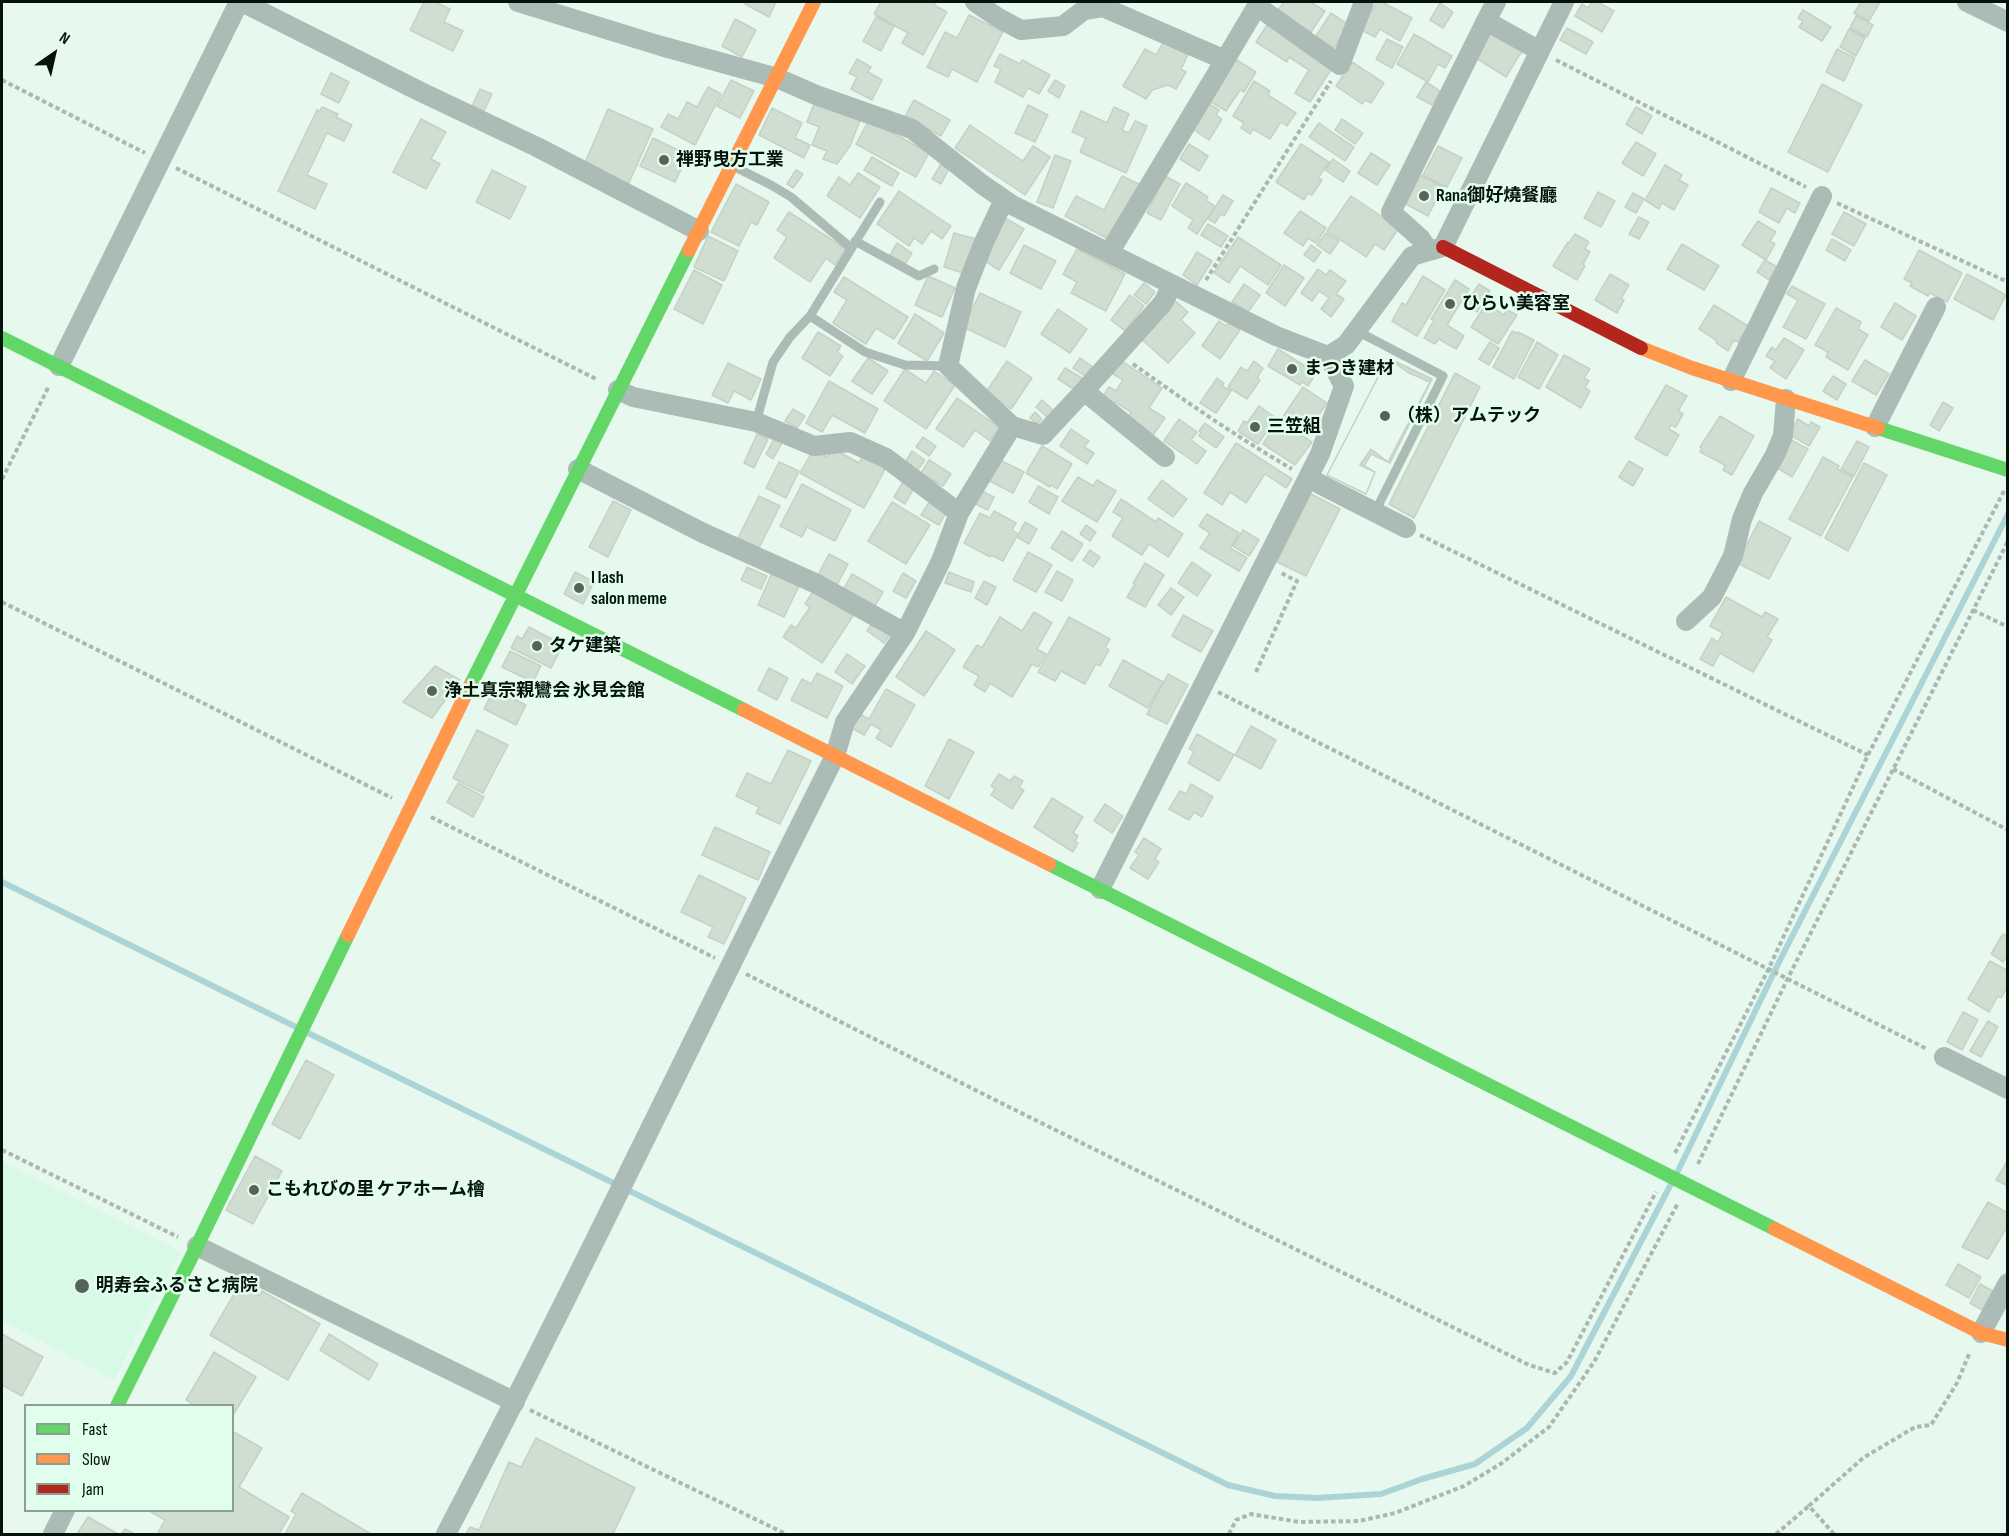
<!DOCTYPE html>
<meta charset="utf-8">
<style>
body{margin:0}
#map{position:relative;width:2009px;height:1536px;overflow:hidden;background:#e7f8ee;font-family:"Sofia Sans Condensed",sans-serif}
canvas{display:block}
.frame{position:absolute;inset:0;border:3px solid #06130c;pointer-events:none}
.legend{position:absolute;left:24px;top:1404px;width:210px;height:108px;box-sizing:border-box;background:#e1feed;border:2px solid #89a093;margin:0;padding:8px 10px;list-style:none;font-size:18px;color:#06130c}
.legend li{display:flex;align-items:center;gap:12px;height:30px}
.legend b{width:30px;border:2px solid #89a093}
.north{position:absolute;left:24px;top:24px;width:60px;height:60px;-webkit-text-stroke:4px #e1feed;paint-order:stroke;rotate:34deg;font-size:16px;font-weight:700;line-height:24px;text-align:center;color:#06130c}
.north::after{content:'';display:block;margin:auto;width:21px;height:27px;background:#06130c;clip-path:polygon(50% 0,100% 100%,50% 72%,0 100%)}
</style>
<div id="map">
<canvas width="2009" height="1536"></canvas>
<div class="frame"></div>
<ul class="legend">
<li><b style="height:8px;background:#63d668"></b>Fast</li>
<li><b style="height:8px;background:#ff974d"></b>Slow</li>
<li><b style="height:8px;background:#b3261e"></b>Jam</li>
</ul>
<div class="north">N</div>
</div>
<script>
const context = document.querySelector('canvas').getContext('2d');
context.lineJoin = 'round';
function fill(path, color) {
  context.fillStyle = color;
  context.fill(path, 'evenodd');
}
function stroke(path, color, width, dash) {
  context.strokeStyle = color;
  context.lineWidth = width;
  context.lineCap = dash ? 'butt' : 'round';
  context.setLineDash(dash || []);
  context.stroke(path);
}
function label(font, color, halo, rows, align = 'center') {
  context.font = font + ' "Sofia Sans Condensed","Noto Sans JP",sans-serif';
  context.lineWidth = 5;
  context.setLineDash([]);
  context.textBaseline = 'middle';
  context.strokeStyle = halo;
  context.fillStyle = color;
  for (const [text, x, y, turn = 0] of rows) {
    context.save();
    context.translate(x, y);
    context.rotate((+turn || 0) * Math.PI / 180);
    context.textAlign = isNaN(turn) ? turn : align;
    if (halo) context.strokeText(text, 0, 0);
    context.fillText(text, 0, 0);
    context.restore();
  }
}
fill(new Path2D(`
 M2,1162L173,1247L180,1253L114,1380L2,1320Z`), '#d8f9e6');
stroke(new Path2D(`
 M2,882L294,1026
 M306,1032L1228,1485L1275,1496L1317,1498L1381,1494L1422,1479L1475,1464L1527,1428L1571,1376L1671,1184
 M1677,1173L1779,962L2008,514`), '#acd4d7', 6);
const building = new Path2D(`
 M424,2H435L450,9L444,22L463,31L453,51L410,30Z
 M746,2H776L769,17L745,4Z
 M881,2H936L934,5L947,12L923,55L902,43L908,33L874,14Z
 M1284,2H1310L1325,11L1311,32L1278,10Z
 M1377,2H1382L1412,18L1400,41L1380,29L1375,37L1361,30Z
 M1592,2H1597L1614,11L1602,32L1575,16L1582,4L1588,8Z
 M1861,2H1880L1869,21L1854,13Z
 M1440,3L1453,12L1443,28L1430,20Z
 M1803,10L1831,27L1822,41L1799,27L1803,21L1798,18Z
 M1331,13L1349,25L1334,48L1316,36Z
 M969,15L1003,32L977,82L952,69L948,77L927,67L945,32L957,38Z
 M1856,16L1873,25L1867,37L1850,28Z
 M876,17L894,26L881,51L863,41Z
 M735,19L756,30L742,57L722,46Z
 M1271,19L1334,65L1310,102L1295,93L1309,70L1289,57L1287,62L1256,42Z
 M1567,28L1593,42L1586,54L1560,40Z
 M1849,29L1865,38L1856,56L1840,47Z
 M1491,33L1522,51L1506,77L1476,58Z
 M1414,34L1452,56L1445,68L1438,64L1428,82L1397,64Z
 M1387,39L1403,47L1392,68L1376,59Z
 M1164,41L1188,55L1181,69L1186,72L1176,89L1168,85L1152,90L1146,99L1123,86L1145,49L1156,55Z
 M1837,49L1855,58L1844,81L1826,72Z
 M1000,54L1020,64L1022,60L1050,75L1039,94L1028,88L1023,97L995,82L1001,69L994,66Z
 M1232,57L1256,72L1244,92L1240,90L1226,111L1206,99Z
 M857,59L871,67L868,72L882,80L872,100L851,89L857,77L849,73Z
 M1352,62L1384,83L1371,103L1365,100L1362,104L1336,86Z
 M331,73L349,82L339,103L321,94Z
 M731,80L754,91L740,118L717,106Z
 M1055,80L1065,86L1059,98L1048,91Z
 M1254,81L1270,91L1268,95L1296,113L1287,126L1281,122L1270,139L1253,129L1250,134L1241,128L1244,123L1233,116Z
 M1426,82L1440,91L1432,105L1417,97Z
 M1822,84L1862,105L1828,172L1788,152Z
 M708,87L721,94L695,145L661,127L668,114L678,119L687,102L697,107Z
 M480,89L492,94L484,111L472,106Z
 M914,100L950,120L941,136L905,116Z
 M815,101L861,118L850,146L837,164L823,159L827,151L812,145L819,127L807,122Z
 M1207,103L1219,110L1216,115L1222,119L1209,140L1191,128Z
 M1028,105L1048,115L1035,142L1015,133Z
 M322,107L338,114L336,117L352,125L344,141L327,133L307,175L327,184L315,209L278,191L317,110L320,111Z
 M1114,107L1129,114L1122,130L1129,133L1135,121L1147,126L1126,173L1080,152L1086,138L1072,132L1081,111L1107,123Z
 M1636,107L1652,116L1642,134L1626,124Z
 M772,108L802,123L795,138L810,145L804,158L759,135Z
 M608,109L653,129L628,185L584,165Z
 M421,119L446,132L431,159L440,164L426,189L393,172Z
 M1342,119L1363,133L1355,144L1335,130Z
 M869,120L929,153L916,177L856,144Z
 M1319,123L1354,147L1345,161L1309,137Z
 M970,125L1023,161L1033,146L1050,157L1025,195L955,148Z
 M653,138L688,155L675,182L640,166Z
 M1636,142L1656,154L1643,176L1622,163Z
 M1189,144L1208,156L1199,171L1180,159Z
 M1301,144L1329,162L1318,178L1322,180L1312,195L1308,193L1304,200L1276,182Z
 M1438,146L1462,158L1447,187L1423,175Z
 M1371,153L1390,165L1377,185L1358,173Z
 M1055,155L1071,161L1053,208L1037,202Z
 M872,157L899,173L892,186L864,170Z
 M1333,159L1350,171L1343,182L1325,170Z
 M941,164L949,169L941,184L932,179Z
 M1665,165L1682,175L1679,180L1688,185L1674,210L1662,203L1659,209L1645,200Z
 M492,170L526,187L510,219L476,202Z
 M796,170L803,174L793,188L787,184Z
 M858,173L880,187L860,218L827,196L839,177L850,185Z
 M1420,175L1443,187L1428,216L1406,204Z
 M1122,176L1141,185L1112,241L1065,216L1076,196L1104,210Z
 M1165,176L1180,184L1161,220L1147,213Z
 M1186,183L1208,197L1206,200L1215,206L1197,234L1188,228L1193,220L1172,206Z
 M736,184L769,202L757,225L751,222L739,246L711,232Z
 M1771,188L1800,203L1795,213L1787,208L1779,223L1759,212Z
 M899,191L951,226L942,239L931,231L922,244L914,238L909,246L877,224Z
 M1598,192L1615,201L1601,227L1584,218Z
 M1633,193L1644,199L1636,213L1625,207Z
 M1223,195L1233,201L1224,216L1221,214L1215,223L1208,219Z
 M1351,196L1399,228L1384,250L1375,244L1366,257L1327,231Z
 M1300,211L1326,228L1316,243L1308,238L1303,246L1284,233Z
 M789,212L846,249L835,265L826,258L810,282L774,258L787,237L777,230Z
 M1844,212L1866,224L1854,246L1832,234Z
 M1639,217L1649,222L1639,239L1629,234Z
 M1005,218L1024,229L999,270L980,258Z
 M1758,221L1776,232L1770,241L1775,244L1766,260L1742,245Z
 M1208,224L1228,236L1221,247L1201,235Z
 M954,233L976,239L966,274L944,267Z
 M1326,233L1339,241L1330,254L1317,245Z
 M1575,234L1589,242L1585,249L1590,252L1583,264L1585,266L1577,280L1553,266L1568,242L1569,243Z
 M708,236L738,251L724,281L694,267Z
 M1238,237L1281,265L1268,285L1240,266L1229,283L1214,273Z
 M1832,239L1851,250L1845,261L1826,250Z
 M897,243L912,253L905,264L890,255Z
 M1682,244L1719,266L1704,290L1667,269Z
 M1024,245L1056,261L1041,289L1010,273Z
 M1311,245L1321,252L1314,262L1304,255Z
 M1077,249L1125,274L1106,311L1071,293L1077,282L1063,274Z
 M1919,250L1962,273L1947,302L1930,293L1928,296L1910,286L1912,283L1904,279Z
 M1197,252L1212,261L1197,285L1183,275Z
 M1765,260L1777,267L1769,280L1757,272Z
 M1284,265L1304,278L1285,306L1266,293Z
 M1318,269L1326,275L1330,270L1346,281L1336,294L1344,299L1331,317L1321,309L1329,298L1319,291L1312,301L1301,293Z
 M694,270L722,285L703,324L674,309Z
 M1610,274L1629,285L1621,299L1624,300L1617,313L1595,300Z
 M1967,274L2006,295L1993,320L1954,299Z
 M928,276L955,288L942,317L915,305Z
 M1423,276L1445,290L1417,336L1392,321L1402,303L1406,305Z
 M844,277L908,317L894,339L876,328L866,344L833,323L847,300L834,292Z
 M1455,280L1469,289L1447,325L1464,336L1456,349L1439,339L1435,344L1424,338L1434,320L1431,319Z
 M1144,283L1155,292L1146,304L1134,295Z
 M1244,284L1260,295L1248,312L1232,302Z
 M1479,284L1490,291L1477,312L1466,304Z
 M1792,286L1825,304L1806,339L1783,327L1798,300L1787,294Z
 M980,293L1021,312L1005,347L963,327Z
 M1130,295L1144,306L1125,331L1111,320Z
 M1173,299L1188,312L1181,320L1195,333L1168,363L1139,337Z
 M1487,303L1504,315L1507,310L1517,315L1498,344L1471,327Z
 M1895,303L1916,316L1902,340L1881,327Z
 M1714,305L1748,326L1738,342L1734,340L1728,351L1716,343L1717,341L1699,329Z
 M1836,308L1861,322L1858,329L1868,335L1848,370L1826,357L1828,352L1815,345Z
 M1058,309L1087,329L1070,353L1041,334Z
 M915,314L944,333L927,361L898,343Z
 M1219,321L1226,326L1229,323L1240,330L1220,359L1202,346Z
 M1512,331L1517,333L1518,332L1534,340L1514,379L1493,367Z
 M818,332L841,346L837,352L843,356L830,376L802,358Z
 M1784,338L1804,350L1786,379L1770,368L1775,361L1766,356L1772,347L1776,350Z
 M1490,342L1499,348L1489,365L1479,359Z
 M1537,342L1558,355L1539,389L1518,377Z
 M1278,349L1316,373L1308,386L1302,382L1300,385L1268,366Z
 M1564,355L1590,369L1584,378L1589,381L1585,388L1590,391L1581,408L1546,387Z
 M868,358L888,371L872,394L852,381Z
 M1080,358L1092,366L1085,376L1073,368Z
 M1388,358L1432,379L1390,463L1371,454L1364,466L1375,472L1366,494L1327,475Z
 M1388,358L1407,372L1430,382L1388,462L1371,449L1360,465L1375,472L1366,494L1327,475Z
 M1119,359L1162,388L1149,408L1165,418L1153,435L1128,417L1131,412L1115,402L1112,406L1101,399L1109,387L1116,391L1123,380L1110,372Z
 M1865,360L1889,374L1876,395L1852,381Z
 M1007,361L1032,378L1011,409L986,392Z
 M1254,361L1263,368L1257,378L1260,380L1247,399L1228,387L1241,367L1247,371Z
 M728,363L761,379L751,400L734,391L728,403L712,395Z
 M1065,368L1082,378L1075,390L1058,379Z
 M905,369L926,383L934,371L955,385L926,429L884,401Z
 M1455,373L1480,387L1414,518L1389,504Z
 M1833,376L1846,384L1837,400L1823,391Z
 M1217,378L1224,383L1222,386L1231,391L1216,413L1200,403Z
 M829,381L878,409L865,433L832,415L822,432L806,423Z
 M1666,385L1687,396L1678,411L1683,414L1676,427L1671,425L1669,429L1679,435L1667,456L1635,438Z
 M1303,387L1327,403L1306,434L1282,418Z
 M957,398L999,427L990,441L975,430L963,447L936,429Z
 M1042,400L1054,411L1048,418L1036,407Z
 M1943,402L1953,408L1939,431L1930,425Z
 M1259,406L1276,418L1258,444L1238,431L1244,421L1247,423Z
 M793,409L805,416L797,428L785,421Z
 M1035,412L1042,419L1037,424L1030,418Z
 M1720,416L1754,436L1732,475L1723,470L1725,465L1700,452L1702,448L1700,447Z
 M1179,419L1197,432L1191,440L1206,451L1197,464L1164,441Z
 M1798,419L1809,426L1811,422L1820,427L1809,446L1789,434Z
 M1279,420L1312,442L1295,465L1263,444Z
 M1205,423L1224,437L1216,448L1199,436L1201,432L1199,431Z
 M1071,429L1089,441L1084,447L1094,453L1087,464L1060,446Z
 M757,434L768,439L754,468L744,463Z
 M775,437L783,441L773,459L766,454Z
 M923,437L936,446L929,456L916,447Z
 M1791,440L1808,449L1792,477L1776,467Z
 M1857,441L1869,447L1854,476L1841,469Z
 M1236,443L1292,479L1286,488L1265,474L1246,503L1230,492L1222,505L1204,493Z
 M1042,446L1072,464L1057,489L1051,485L1050,487L1026,473Z
 M832,448L859,463L864,454L887,466L864,508L800,473L813,450L827,457Z
 M912,451L925,460L917,471L905,463Z
 M1823,457L1839,466L1837,469L1853,477L1821,536L1789,519Z
 M998,459L1024,472L1013,493L988,480Z
 M929,460L951,474L943,486L921,473Z
 M1629,461L1643,469L1633,486L1619,477Z
 M779,462L799,471L786,498L766,488Z
 M1864,463L1887,475L1848,551L1825,538Z
 M1078,477L1093,486L1097,480L1116,491L1097,522L1062,501Z
 M1162,480L1187,499L1173,517L1148,499Z
 M903,482L914,488L905,504L894,497Z
 M802,484L851,510L835,541L807,527L802,537L780,526Z
 M1038,486L1058,497L1049,514L1029,502Z
 M980,490L994,497L988,510L973,503Z
 M1311,494L1340,509L1306,576L1277,562Z
 M759,496L780,506L759,548L738,538Z
 M1121,499L1156,522L1158,518L1183,534L1168,557L1149,544L1142,555L1112,536L1123,518L1113,512Z
 M613,501L631,510L608,557L589,547Z
 M930,501L947,511L939,525L921,515Z
 M892,502L930,525L906,564L868,541Z
 M994,511L1016,523L1012,530L1018,534L1003,561L991,555L990,557L964,543L980,513L990,518Z
 M1207,514L1239,533L1230,548L1247,558L1239,571L1200,548L1210,533L1199,526Z
 M1759,521L1791,538L1769,579L1737,563Z
 M1025,522L1037,529L1029,544L1017,537Z
 M1086,525L1096,532L1090,541L1080,534Z
 M1243,530L1259,540L1249,556L1233,546Z
 M1062,531L1083,544L1072,561L1051,548Z
 M1090,550L1100,557L1093,567L1083,560Z
 M1028,552L1052,565L1036,592L1013,580Z
 M829,554L848,564L837,585L818,575Z
 M1192,562L1211,575L1197,596L1178,583Z
 M1145,563L1164,575L1145,607L1127,597L1135,584L1133,583Z
 M747,567L767,576L761,589L741,580Z
 M1057,571L1073,580L1062,601L1045,592Z
 M575,572L594,582L583,604L564,594Z
 M949,572L974,582L971,592L945,583Z
 M772,573L799,586L784,617L758,605Z
 M903,573L916,581L906,598L893,591Z
 M852,574L883,592L874,608L843,590Z
 M984,581L996,587L987,605L975,598Z
 M1171,588L1184,597L1171,615L1158,605Z
 M814,590L853,616L822,663L783,637L791,625L796,628L810,607L805,604Z
 M1726,597L1762,617L1765,612L1778,619L1767,637L1772,640L1753,672L1720,653L1713,666L1700,659L1712,638L1718,642L1723,633L1710,626Z
 M1034,612L1052,623L1037,649L1046,654L1038,667L1032,664L1012,697L990,683L985,692L974,685L979,676L963,667L977,645L982,648L1000,617L1022,631Z
 M1183,615L1213,631L1201,652L1172,636Z
 M1069,617L1110,639L1105,647L1109,650L1100,666L1096,664L1085,684L1061,671L1055,681L1038,672Z
 M874,621L891,633L884,643L867,631Z
 M529,627L563,645L551,668L511,648L517,636L522,639Z
 M926,631L955,650L924,696L896,677Z
 M510,651L541,666L533,682L502,667Z
 M847,654L865,666L852,684L835,672Z
 M1123,660L1163,682L1148,708L1109,686Z
 M435,666L460,680L432,718L403,702Z
 M769,668L788,678L777,700L758,690Z
 M817,673L843,686L827,718L791,700L802,679L811,684Z
 M1168,674L1188,685L1167,724L1147,714Z
 M494,689L526,705L516,725L484,709Z
 M886,689L915,705L891,747L876,738L881,730L871,724L864,735L852,728L860,714L869,719Z
 M1251,726L1276,740L1261,769L1235,755Z
 M477,730L508,745L483,793L453,778Z
 M1197,734L1234,755L1219,781L1188,763L1194,751L1189,749Z
 M949,739L974,752L949,799L925,786Z
 M788,750L811,761L780,824L756,813L759,807L736,796L747,773L771,784Z
 M999,774L1010,781L1014,776L1023,781L1019,788L1024,790L1012,809L991,795L995,789L991,786Z
 M458,783L484,797L473,817L447,802Z
 M1191,784L1213,797L1202,817L1194,812L1189,820L1169,809L1180,791L1186,794Z
 M1052,798L1083,817L1073,833L1078,836L1075,841L1078,843L1073,852L1034,827Z
 M1105,804L1123,816L1112,833L1094,821Z
 M715,827L770,852L758,880L702,855Z
 M1144,838L1161,849L1155,859L1159,862L1148,879L1130,868L1139,855L1135,852Z
 M699,875L746,898L724,944L708,937L713,927L681,912Z
 M2003,934L2008,936V955L2003,962L1991,954Z
 M1990,961L2008,971V986L2001,998L1998,996L1989,1012L1968,999Z
 M1963,1012L1978,1020L1962,1050L1947,1042Z
 M1988,1021L1998,1027L1981,1057L1970,1051Z
 M306,1060L334,1075L300,1139L272,1124Z
 M255,1156L282,1171L253,1224L226,1210Z
 M2008,1160V1186L1996,1180Z
 M1988,1202L2008,1213V1225L1988,1259L1962,1247Z
 M1958,1264L1981,1277L1969,1298L1946,1285Z
 M240,1284L260,1296L262,1291L320,1324L288,1380L210,1335Z
 M1980,1284L1993,1291L1982,1310L1970,1303Z
 M2,1334L43,1357L22,1396L2,1385Z
 M329,1334L378,1364L369,1380L320,1350Z
 M214,1352L256,1377L232,1417V1406H195L186,1400Z
 M232,1431L262,1448L239,1487L289,1517L279,1534H157L165,1520L148,1510H232Z
 M536,1438L635,1488L613,1534H466L470,1527L479,1530L509,1462L521,1467Z
 M302,1493L371,1534H285L296,1514L291,1511Z
 M88,1517L118,1534H77Z
 M125,1529L135,1534H121Z`);
fill(building, '#d0ddd1');
stroke(building, '#c5d1c6', 1.5);
stroke(new Path2D(`
 M1556,60L1806,187
 M2,80L145,153
 M176,168L598,380
 M1837,203L2008,282
 M1206,280L1331,81
 M1133,364C1185,401 1237,437 1292,469
 M2,479L49,386
 M1420,535L1868,755
 M2,602L392,798
 M1973,610L2008,627
 M1256,672L1297,581L1281,573
 M1218,692L1927,1049
 M1893,769L2008,830
 M431,817L715,958
 M746,974L999,1102L1529,1365L1555,1373L1567,1362L1656,1192
 M2,1150L178,1237
 M1675,1153L1768,970L1868,755L2004,491
 M1698,1164L1787,980L2008,541
 M530,1410L786,1534
 M1229,1534L1236,1520L1251,1514L1299,1522L1359,1521L1395,1513L1464,1486L1502,1463L1549,1427L1594,1362L1678,1203
 M1776,1534L1809,1506
 M1834,1534L1809,1506L1863,1458L1915,1427L1931,1425L1957,1383L1970,1352`), '#aab8b2', 4, [4.5, 3]);
stroke(new Path2D(`
 M733,166L771,185L791,197L851,248
 M855,241L919,276L934,269
 M810,316L880,202
 M1357,331L1443,376L1375,512
 M756,422L773,362L790,337L810,316L865,352L905,365L948,366`), '#abbbb6', 9);
stroke(new Path2D(`
 M242,2L421,92L537,147L699,231
 M518,2L661,46L777,78L816,95L912,129L983,185L1012,205L1276,336L1328,356L1344,386L1320,454L1100,889
 M975,2L997,17L1021,30L1063,26L1084,10L1103,7L1225,60L1257,6L1340,65L1364,2
 M1967,2L2008,22
 M1486,21L1496,2
 M1429,251L1420,238L1391,212L1486,21L1540,51
 M1109,253L1225,60
 M1328,356L1346,345L1412,256L1443,247L1564,2
 M59,366L239,2
 M1731,381L1822,196
 M618,390L633,397L756,422L814,446L850,442L886,458L959,513
 M1084,391L1163,303L1172,285
 M1012,426L1043,435L1084,391L1165,457
 M1875,427L1936,307
 M578,469L703,533L817,584L905,633
 M1308,478L1406,528
 M1686,621L1712,597L1733,556L1742,519L1753,493L1775,455L1783,436L1786,399
 M1944,1057L2008,1089
 M197,1246L515,1402
 M1981,1333L2008,1283
 M53,1534L65,1510
 M446,1534C580,1278 704,1015 835,756L845,722L905,633L941,561L959,513L1012,426L948,366L966,288L984,242L1004,200`), '#abbbb6', 20);
stroke(new Path2D(`
 M2,338L744,710
 M1878,428L2008,470
 M470,686L689,250
 M1049,864L1775,1229
 M117,1406L197,1246L348,935`), '#63d668', 14);
stroke(new Path2D(`
 M689,250L814,2
 M1641,348L1692,368L1878,428
 M744,710L1049,864
 M348,935L470,686
 M1775,1229L1981,1333L2008,1340`), '#ff974d', 14);
stroke(new Path2D(`
 M1443,247L1641,348`), '#b3261e', 14);
for (const [x, y, r, color] of [
 [664,160,6,"#55635b"],
 [1424,196,6,"#55635b"],
 [1450,304,6,"#55635b"],
 [1292,369,6,"#55635b"],
 [1385,416,6,"#55635b"],
 [1255,427,6,"#55635b"],
 [579,588,6,"#55635b"],
 [537,646,6,"#55635b"],
 [432,691,6,"#55635b"],
 [254,1190,6,"#55635b"],
 [82,1286,8,"#55635b"]
]) {
  const dot = new Path2D();
  dot.arc(x, y, r, 0, 2 * Math.PI);
  context.fillStyle = color;
  context.fill(dot);
  stroke(dot, '#e1feed', 2);
}
label('bold 18px', '#06130c', '#e1feed', [
 ["禅野曳方工業",676,160],
 ["Rana御好燒餐廳",1436,196],
 ["ひらい美容室",1462,304],
 ["まつき建材",1304,369],
 ["（株）アムテック",1397,416],
 ["三笠組",1267,427],
 ["I lash",591,578],
 ["salon meme",591,599],
 ["タケ建築",549,646],
 ["浄土真宗親鸞会 氷見会館",444,691],
 ["こもれびの里 ケアホーム檜",266,1190],
 ["明寿会ふるさと病院",96,1286]
], 'left');
</script>
